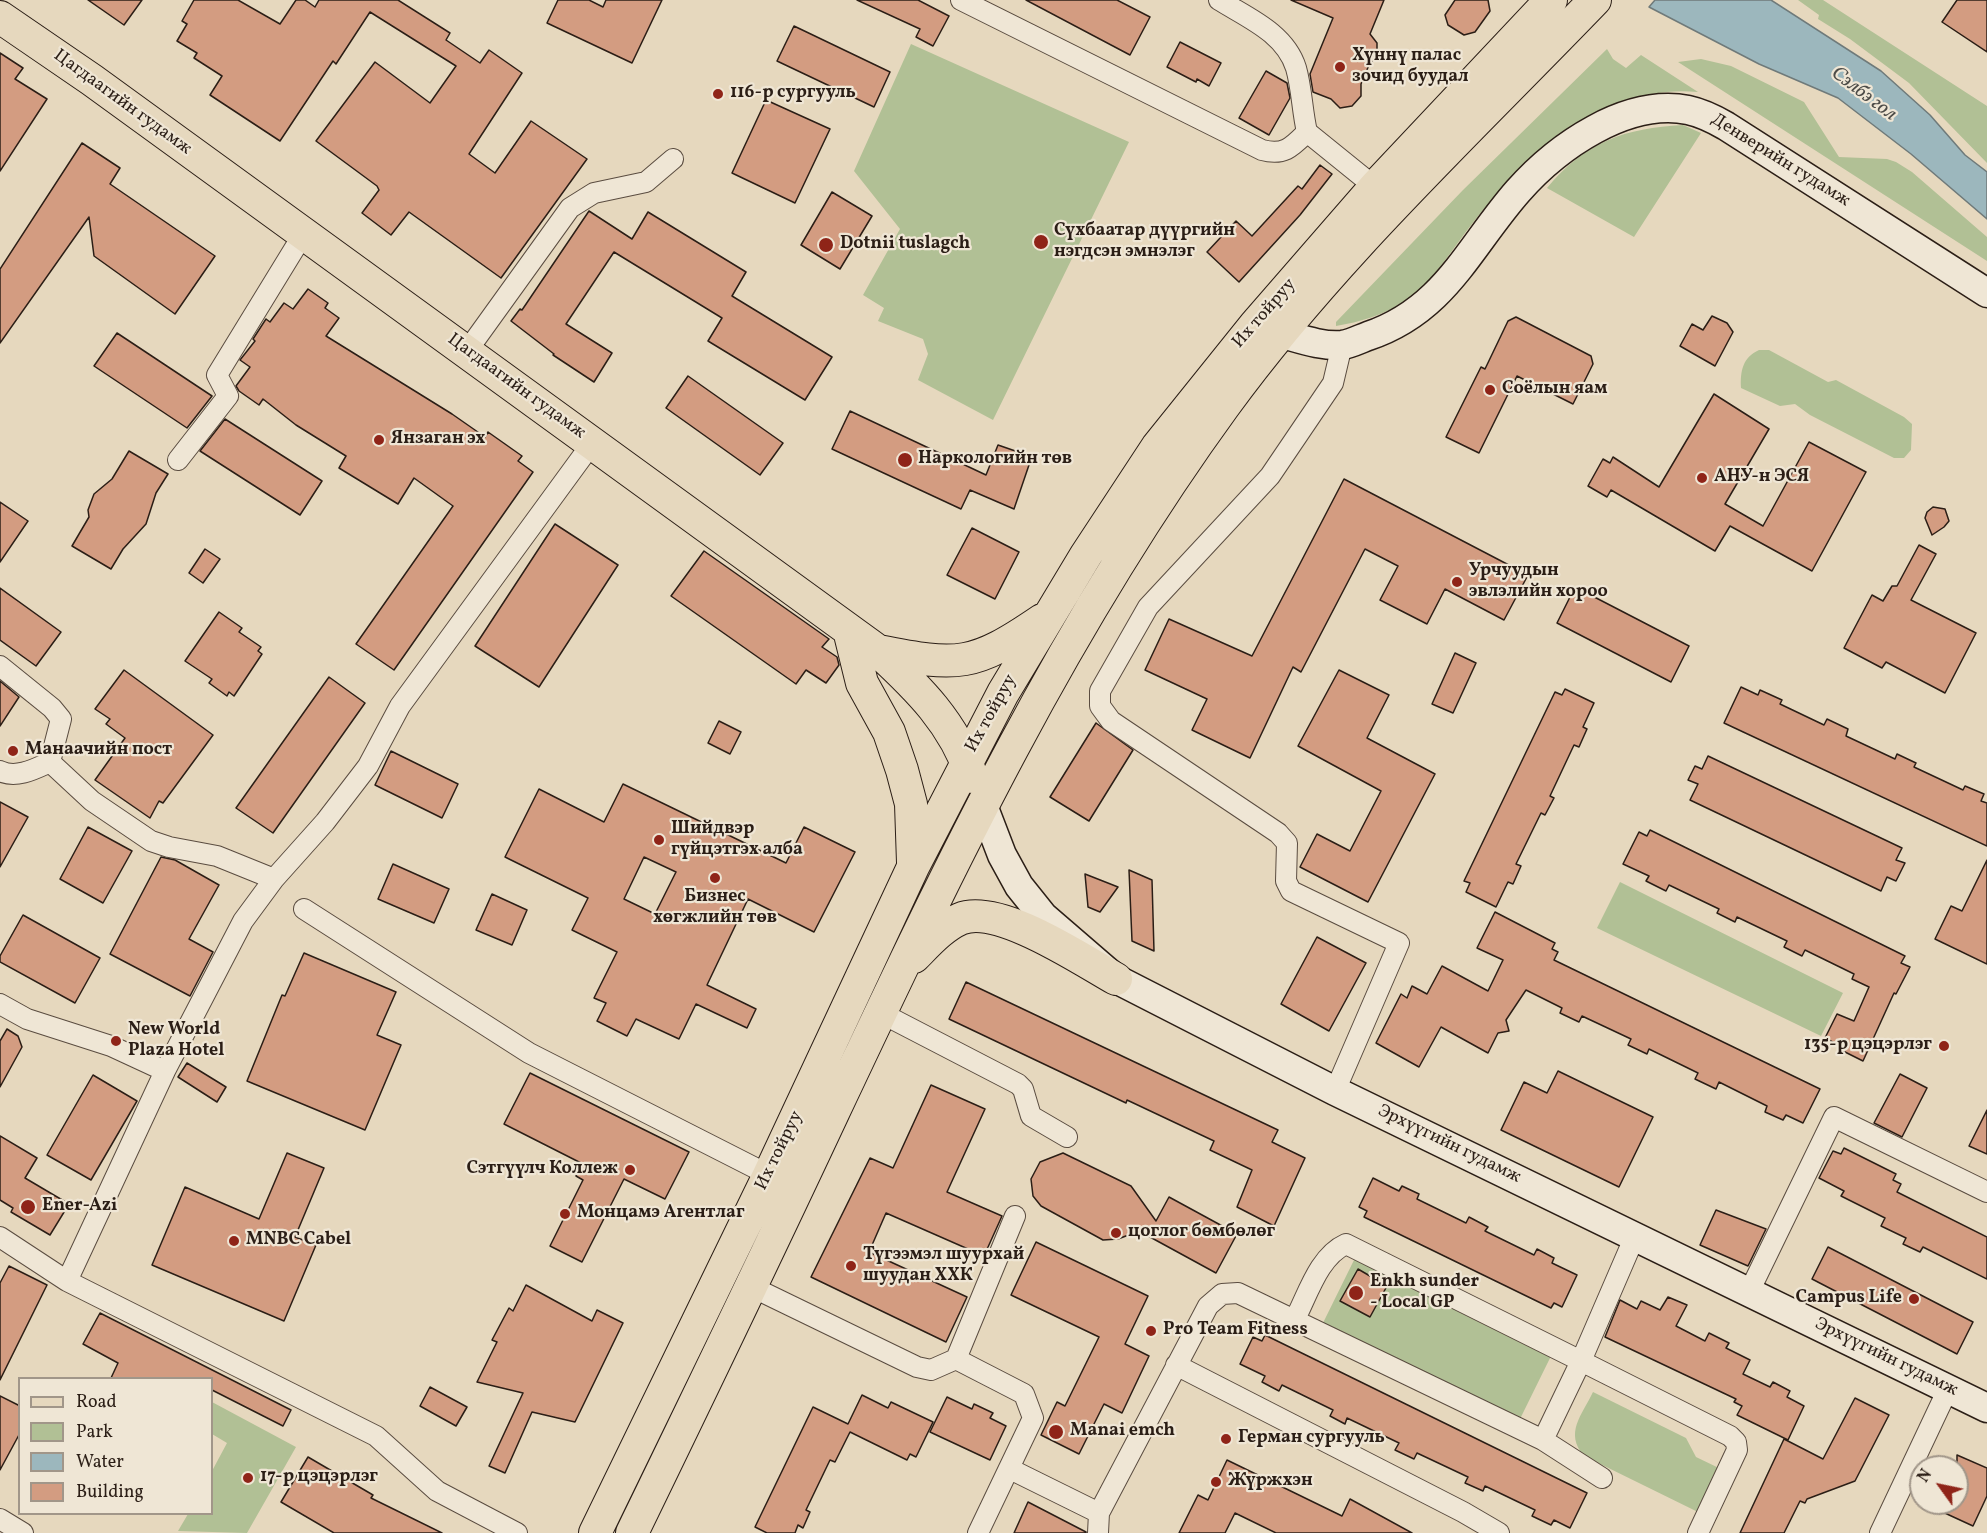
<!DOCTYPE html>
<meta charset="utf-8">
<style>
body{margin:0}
#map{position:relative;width:1987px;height:1533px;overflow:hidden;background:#e6d8be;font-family:Vollkorn,serif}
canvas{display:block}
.legend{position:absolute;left:18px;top:1377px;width:195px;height:138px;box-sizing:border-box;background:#efe6d5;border:2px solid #a19689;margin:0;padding:8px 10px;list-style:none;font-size:18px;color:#2b1e16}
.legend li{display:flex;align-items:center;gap:12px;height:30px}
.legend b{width:30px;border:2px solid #a19689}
.north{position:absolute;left:1909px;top:1455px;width:60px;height:60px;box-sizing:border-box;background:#efe6d5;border:2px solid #a19689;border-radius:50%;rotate:303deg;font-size:16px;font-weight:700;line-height:24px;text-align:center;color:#2b1e16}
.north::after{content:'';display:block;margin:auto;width:21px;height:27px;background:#8f2418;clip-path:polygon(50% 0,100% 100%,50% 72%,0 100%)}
</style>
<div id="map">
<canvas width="1987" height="1533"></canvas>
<ul class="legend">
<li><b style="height:8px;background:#e6d8be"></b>Road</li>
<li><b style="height:16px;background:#b1c095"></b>Park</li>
<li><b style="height:16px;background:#9cb7bd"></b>Water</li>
<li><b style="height:16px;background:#d39c81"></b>Building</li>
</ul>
<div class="north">N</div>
</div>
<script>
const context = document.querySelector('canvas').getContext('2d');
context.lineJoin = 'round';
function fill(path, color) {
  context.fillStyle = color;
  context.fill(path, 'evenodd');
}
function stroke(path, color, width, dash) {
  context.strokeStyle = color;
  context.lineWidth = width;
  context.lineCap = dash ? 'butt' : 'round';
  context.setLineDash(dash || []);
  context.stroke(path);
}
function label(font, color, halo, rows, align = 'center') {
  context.font = font + ' Vollkorn,serif';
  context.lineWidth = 4.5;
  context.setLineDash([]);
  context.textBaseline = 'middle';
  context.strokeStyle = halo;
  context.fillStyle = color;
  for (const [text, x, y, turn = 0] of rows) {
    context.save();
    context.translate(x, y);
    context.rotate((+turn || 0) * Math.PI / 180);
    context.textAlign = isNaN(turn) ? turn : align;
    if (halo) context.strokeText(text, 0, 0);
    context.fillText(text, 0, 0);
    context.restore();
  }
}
fill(new Path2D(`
 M1798,0H1823L1987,106V163L1909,83L1850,39L1818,19L1819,15Z
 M911,44L1129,142L993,420L918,380L928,354L923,339L878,321L884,308L863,295L900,229L854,171Z
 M1607,49L1613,59L1626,68L1641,55L1698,92C1605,83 1525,156 1472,224C1452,249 1432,284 1404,302C1383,315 1360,322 1336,326V322L1463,190Z
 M1701,59L1731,66L1804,102L1839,157L1887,159L1896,162L1912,172L1987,237V261L1678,62Z
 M1683,125L1701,133L1634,237L1547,188C1585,142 1625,128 1683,125Z
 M1759,350H1769L1828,382L1836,380L1904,417L1912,424L1911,450L1904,458H1894L1810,415L1795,404L1780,406L1741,388C1740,371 1743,357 1759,350Z
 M1620,882L1843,993L1821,1036L1597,928Z
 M1355,1258L1552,1354L1519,1421L1322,1325Z
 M1593,1392L1686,1438L1696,1457L1723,1470L1702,1514L1584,1456C1564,1433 1582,1415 1593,1392Z
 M212,1402L296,1447L247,1533L178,1531L188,1514H212V1471L227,1443L212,1434Z`), '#b1c095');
const water = new Path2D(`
 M1655,0H1771L1881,71L1930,115L1965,155L1987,172V219L1911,154L1838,98L1759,64L1649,7Z`);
fill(water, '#9cb7bd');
stroke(water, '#6f7a7a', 1.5);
const building = new Path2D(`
 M88,0H142L124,25Z
 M194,0H238L280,24L296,0H305L315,7L319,0H398L450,33L446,40L480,63L489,50L522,73L469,154L495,173L531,121L587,159L501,278L409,212L391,235L362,213L379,190L377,186L316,141L375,62L430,103L456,66L370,12L336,64L333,61L280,141L210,95L222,76L194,58L197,53L177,41L187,24L182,21Z
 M558,0H589L603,7L606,0H662L632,63L547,23Z
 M857,0H918L949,16L933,46L916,37L920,29Z
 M1026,0H1117L1150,17L1130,55Z
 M1291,0H1384L1370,34L1377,43V57L1369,65L1361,84V96L1352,106L1340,108L1331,99L1313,92L1310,74L1333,18Z
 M1455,0H1488L1490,11L1475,32L1464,35L1448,25L1445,15Z
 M1957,0H1987V52L1942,22Z
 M794,26L890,72L874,107L777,61Z
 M1180,42L1221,63L1209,86L1197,79L1196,82L1167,67Z
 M0,53L23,68L15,79L47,99L0,171Z
 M1266,71L1287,83L1290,98L1269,135L1239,118Z
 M766,100L830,129L795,203L732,173Z
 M82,143L120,168L110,184L215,256L175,314L94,256L89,217L0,343V269Z
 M1320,165L1332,174L1300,215L1239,282L1207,252L1236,221L1252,236L1298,186L1302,189Z
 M832,192L872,216L840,269L801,245Z
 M589,211L632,239L648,212L746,272L732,296L832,357L805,400L708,341L722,318L614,252L566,324L612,353L594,382L553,355L554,354L511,321L520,309L522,310Z
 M308,289L328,303L325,308L339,318L326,336L452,414L485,437L488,432L522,456L518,461L533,472L394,670L356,644L453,506L414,478L398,504L339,468L346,456L296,425L263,399L259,405L239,391L236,386L250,367L240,360L255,341L253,339L266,319L270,322L284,303L293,309Z
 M1712,316L1727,323L1733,332L1715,366L1680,346L1692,324L1703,330Z
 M1516,317L1591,356L1593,364L1573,404L1517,376L1479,453L1446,437L1481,367L1485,369L1508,321Z
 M117,333L212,396L187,428L94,366Z
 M688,376L783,443L760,475L666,408Z
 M1714,394L1769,429L1725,504L1763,526L1809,442L1866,472L1812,571L1730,526L1715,551L1611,490L1607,497L1588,486L1603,459L1610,463L1613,457L1659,487Z
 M850,411L986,475L998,445L1024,454L1022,459L1030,462L1014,509L970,490L961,509L832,449Z
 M225,419L322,481L300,515L200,451Z
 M129,451L168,474L156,493L146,524L123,549L111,569L72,546L89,517L88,510L94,494L112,479Z
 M1344,479L1528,575L1504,620L1445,589L1427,624L1380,600L1398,566L1365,549L1301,672L1293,667L1250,758L1192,730L1207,699L1145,670L1169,619L1252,656Z
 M0,502L28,521L0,562Z
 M1933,507L1945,509L1949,521L1944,527L1932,535L1925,518L1927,512Z
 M555,524L618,565L539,687L475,646Z
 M972,528L1019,552L995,599L947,575Z
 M1919,545L1936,554L1911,600L1976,633L1945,693L1886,662L1882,668L1844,648L1872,595L1883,601L1892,586H1897Z
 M205,549L220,559L203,583L189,573Z
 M704,551L829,639L822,647L837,657L839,665L826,683L806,670L796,684L671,596Z
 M1575,587L1689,646L1671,682L1557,623Z
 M0,588L61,632L36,666L0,640Z
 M219,612L242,628L239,632L261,647L258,651L262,654L234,696L229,692L227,696L209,683L212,679L185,661Z
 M1455,653L1476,663L1453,713L1432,704Z
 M124,670L213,735L163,803L159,801L150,818L95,780L125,738L106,724L110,719L95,709Z
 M1339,670L1389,695L1367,738L1435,774L1368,902L1300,867L1317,834L1350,851L1381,791L1298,746Z
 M329,677L365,703L273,833L236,808Z
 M0,681L19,697L0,726Z
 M1741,687L1758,695L1760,690L1782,700L1780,704L1824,725L1827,719L1848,729L1846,736L1895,759L1897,754L1916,763L1914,767L1963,790L1965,786L1984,794L1981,801L1987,803V846L1724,723Z
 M1565,689L1594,703L1583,727L1587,729L1579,747L1574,745L1550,796L1554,798L1545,815L1541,813L1516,864L1521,866L1513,884L1508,882L1496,907L1466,892L1470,883L1464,881L1555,692L1562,695Z
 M719,721L741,732L730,754L708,743Z
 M1096,723L1133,750L1089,821L1050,797Z
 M391,751L458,784L442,818L375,785Z
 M1708,756L1902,848L1896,860L1905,863L1896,881L1887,877L1881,891L1690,800L1698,784L1688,780L1695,766L1702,769Z
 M623,784L786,863L804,827L855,852L814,932L748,899L707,985L756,1009L747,1028L696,1004L679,1039L636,1019L627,1036L597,1021L606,1003L594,998L617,952L572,930L588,898L505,857L539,789L604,822ZM644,857L676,872L655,914L624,899Z
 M0,802L28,817L0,867Z
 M88,827L132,851L103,903L60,879Z
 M1650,830L1905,956L1901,963L1910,967L1896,994L1894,993L1863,1061L1841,1050L1842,1047L1825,1038L1837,1014L1854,1021L1869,987L1852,979L1854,974L1805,950L1802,956L1784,947L1787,941L1737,917L1735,922L1717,913L1719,909L1669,885L1666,891L1646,881L1649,876L1623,864L1639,832L1647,836Z
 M161,857L175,860L219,885L189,939L213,952L190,996L110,954Z
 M1987,860V964L1935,939L1951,906L1962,911Z
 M393,864L449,889L434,923L378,899Z
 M1129,870L1152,880L1154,951L1132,941Z
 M1085,874L1118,887L1100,912L1088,907Z
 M492,894L527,910L512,945L476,930Z
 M1495,912L1555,943L1552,949L1558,952L1554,960L1820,1089L1803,1123L1786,1115L1783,1120L1765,1112L1767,1106L1719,1082L1716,1089L1695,1079L1698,1073L1649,1049L1647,1054L1628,1045L1631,1039L1582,1016L1579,1022L1560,1013L1562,1008L1526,990L1506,1020L1509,1031L1498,1033L1488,1053L1441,1027L1419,1067L1376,1043L1401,994L1407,998L1412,986L1427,994L1442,966L1488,991L1503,960L1477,948Z
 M23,915L100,958L75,1003L0,962V956Z
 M1317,937L1366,963L1329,1031L1281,1004Z
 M304,953L396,992L377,1035L401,1045L365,1130L247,1081L282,995L285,996Z
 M966,982L1278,1130L1272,1142L1305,1158L1274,1226L1237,1207L1252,1170L1210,1150L1214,1141L1127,1100L1126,1103L949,1019Z
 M7,1029L18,1036L22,1047L0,1087V1041Z
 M187,1063L226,1087L217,1102L178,1077Z
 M1558,1071L1653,1117L1619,1187L1501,1130L1524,1082L1547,1093Z
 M530,1073L689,1152L665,1199L624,1179L582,1262L550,1246L583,1180L576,1176L583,1164L504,1124Z
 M1900,1074L1927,1088L1902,1137L1874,1123Z
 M93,1075L137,1101L91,1180L47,1155Z
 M931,1085L985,1109L947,1192L1002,1216L984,1256L886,1213L869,1252L967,1297L946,1342L811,1277L870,1158L893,1168Z
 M1987,1110V1154L1969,1146Z
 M0,1136L37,1158L25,1178L69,1204L50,1235L11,1212L13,1208L0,1200Z
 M1844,1148L1896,1174L1893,1180L1901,1184L1897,1192L1987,1237V1279L1923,1247L1920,1252L1903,1244L1906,1238L1881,1226L1885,1218L1841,1196L1844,1191L1819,1178L1833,1151L1841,1154Z
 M287,1153L324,1168L295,1237L316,1245L284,1321L152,1265L185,1187L259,1219Z
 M1063,1153L1131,1186L1156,1221L1169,1197L1237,1234L1216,1273L1139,1231L1118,1239L1103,1240L1041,1206L1033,1196L1031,1179L1040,1162Z
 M1373,1178L1399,1191L1402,1186L1419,1194L1417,1199L1466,1223L1469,1217L1488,1227L1485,1231L1534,1255L1537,1249L1554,1258L1552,1263L1577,1275L1562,1307L1554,1303L1551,1308L1364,1217L1367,1211L1359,1207Z
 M1716,1210L1766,1229L1748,1266L1700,1245Z
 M1036,1242L1148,1296L1125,1344L1149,1356L1122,1413L1104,1404L1079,1454L1041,1435L1057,1402L1065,1406L1099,1337L1011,1295Z
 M1828,1247L1973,1322L1957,1354L1812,1279Z
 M9,1266L47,1285L0,1380V1283Z
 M1358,1269L1387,1286L1370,1317L1340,1301Z
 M526,1285L592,1321L597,1310L623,1323L575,1422L532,1412L505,1473L489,1466L523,1393L477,1382L497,1342L492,1340L509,1308L513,1311Z
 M1668,1297L1687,1305L1676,1326L1705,1341L1709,1333L1729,1343L1726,1348L1750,1360L1743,1374L1770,1387L1773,1382L1790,1391L1787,1397L1804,1406L1788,1440L1737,1415L1742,1406L1734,1402L1736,1399L1605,1337L1620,1300L1637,1309L1641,1301L1660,1310Z
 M100,1313L291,1410L283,1426L212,1390V1378H111L118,1363L83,1344Z
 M1265,1335L1587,1493L1570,1528L1554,1520L1551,1525L1532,1516L1535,1510L1485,1486L1483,1491L1465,1483L1468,1477L1417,1453L1414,1459L1395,1450L1399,1443L1347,1418L1345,1424L1330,1416L1333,1410L1282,1385L1279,1391L1262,1382L1265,1376L1240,1364L1253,1337L1262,1341Z
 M430,1387L467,1407L456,1426L420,1406Z
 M862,1395L888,1408L891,1402L933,1422L916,1457L910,1454L907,1460L850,1432L835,1462L830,1460L806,1510L810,1512L803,1528L798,1525L795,1533H767L755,1527L813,1407L848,1424Z
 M0,1396L20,1406V1433L0,1470Z
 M947,1397L972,1409L974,1404L993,1413L990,1418L1006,1426L990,1460L930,1432Z
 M1855,1398L1889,1415L1855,1481L1807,1499L1805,1503L1800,1501L1784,1533H1740L1784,1439L1823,1459Z
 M1957,1455L1987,1468V1496L1973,1526L1923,1503H1957Z
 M308,1457L373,1495L371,1498L442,1533H334L281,1502Z
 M1227,1460L1342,1516L1350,1499L1412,1533H1276L1235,1513L1225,1533H1179L1198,1495L1208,1500Z
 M1028,1502L1086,1532V1533H1014Z`);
fill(building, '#d39c81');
stroke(building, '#2b1e16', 1.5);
const street = new Path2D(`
 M961,0L1262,150C1284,156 1292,147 1307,132
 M1219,0C1248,18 1285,33 1296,68C1302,89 1302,111 1307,132L1375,187
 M467,351L570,208L594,193L646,182L673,159
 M178,460L228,396L217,375L304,233
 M0,666L52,708L61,719L50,762
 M0,771C16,779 35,769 50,762L92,801L151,841L169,847L217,856L274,879
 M304,909L529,1053L769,1175
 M0,1004L27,1019L111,1046L165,1071
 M881,1013L1018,1084L1023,1089L1031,1116L1067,1137
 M1335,1091L1399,943L1291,891L1286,881L1287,843L1278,833L1111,721L1100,706V691L1148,607L1270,476L1333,383L1342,345
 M1635,1236L1581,1361L1730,1436L1736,1442L1737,1450L1698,1533
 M0,1237L67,1281L376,1436L437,1491L517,1533
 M67,1281L165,1071L243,921L274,879L325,822L368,766L400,706L593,442
 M752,1287L917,1367L931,1370L956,1359L1024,1394L1033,1418L978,1533
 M1749,1292L1834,1117L1987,1192
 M1295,1319C1308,1294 1319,1256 1346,1244L1581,1361L1543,1440
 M956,1359L1015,1216
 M1176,1365L1463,1512L1499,1533
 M1010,1469L1099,1513
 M0,1519L23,1533
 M1098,1533L1099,1513L1208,1306L1222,1294L1238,1293L1543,1440L1602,1478
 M1880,1533L1948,1389`);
const secondary = new Path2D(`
 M1279,333C1298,338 1322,347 1342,345C1350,344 1360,339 1368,336C1445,310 1468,248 1518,191C1557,147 1626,98 1688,110C1702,113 1714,119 1726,126L1987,293
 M982,803L1002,855L1019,886L1043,916L1116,979L1335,1091L1987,1408`);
const primary = new Path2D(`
 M0,17L92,80L878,651C918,688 954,723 972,777
 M849,630L862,683L889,732L902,770L911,804L913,863
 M878,651C959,667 973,667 1042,620
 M914,957C928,943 942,927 960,919C998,903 1082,960 1116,979
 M595,1533L769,1175L913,867L1003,693L1086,555L1157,447L1255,325L1375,187L1551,0
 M632,1533C700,1393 768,1252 834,1111C950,865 1063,627 1224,406C1332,258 1468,132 1595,0`);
stroke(street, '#5a4c40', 22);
stroke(secondary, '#2b1e16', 31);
stroke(primary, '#2b1e16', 34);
stroke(street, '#efe6d5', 20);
stroke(secondary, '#efe6d5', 28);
stroke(primary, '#e6d8be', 32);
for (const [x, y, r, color] of [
 [1340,67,6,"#8f2418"],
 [718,94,6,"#8f2418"],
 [1041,242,8,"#8f2418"],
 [826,245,8,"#8f2418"],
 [1490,390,6,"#8f2418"],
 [379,440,6,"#8f2418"],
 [905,460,8,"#8f2418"],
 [1702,478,6,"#8f2418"],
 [1457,582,6,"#8f2418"],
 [13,751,6,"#8f2418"],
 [659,840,6,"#8f2418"],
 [715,878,6,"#8f2418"],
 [116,1041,6,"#8f2418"],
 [1944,1046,6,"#8f2418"],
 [630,1170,6,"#8f2418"],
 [28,1207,8,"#8f2418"],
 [565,1214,6,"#8f2418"],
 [1116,1233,6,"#8f2418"],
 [234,1241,6,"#8f2418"],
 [851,1266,6,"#8f2418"],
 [1356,1293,8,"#8f2418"],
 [1914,1299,6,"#8f2418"],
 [1151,1331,6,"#8f2418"],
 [1056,1432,8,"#8f2418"],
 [1226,1439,6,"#8f2418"],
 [248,1478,6,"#8f2418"],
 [1216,1482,6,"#8f2418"]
]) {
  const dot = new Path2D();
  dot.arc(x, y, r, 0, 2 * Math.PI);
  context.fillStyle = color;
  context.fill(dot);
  stroke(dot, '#efe6d5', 2);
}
label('bold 18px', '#2b1e16', '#efe6d5', [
 ["Хүннү палас",1352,57],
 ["зочид буудал",1352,78],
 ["116-р сургууль",730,94],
 ["Сүхбаатар дүүргийн",1054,232],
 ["нэгдсэн эмнэлэг",1054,253],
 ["Dotnii tuslagch",840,245],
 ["Соёлын яам",1502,390],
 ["Янзаган эх",391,440],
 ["Наркологийн төв",918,460],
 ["АНУ-н ЭСЯ",1714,478],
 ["Урчуудын",1469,572],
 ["эвлэлийн хороо",1469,593],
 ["Манаачийн пост",25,751],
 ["Шийдвэр",671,830],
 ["гүйцэтгэх алба",671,851],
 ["Бизнес",715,898,"center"],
 ["хөгжлийн төв",715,919,"center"],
 ["New World",128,1031],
 ["Plaza Hotel",128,1052],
 ["135-р цэцэрлэг",1932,1046,"right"],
 ["Сэтгүүлч Коллеж",618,1170,"right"],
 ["Ener-Azi",42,1207],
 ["Монцамэ Агентлаг",577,1214],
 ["цоглог бөмбөлөг",1128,1233],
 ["MNBC Cabel",246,1241],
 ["Түгээмэл шуурхай",863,1256],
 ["шуудан ХХК",863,1277],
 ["Enkh sunder",1370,1283],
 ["- Local GP",1370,1304],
 ["Campus Life",1902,1299,"right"],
 ["Pro Team Fitness",1163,1331],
 ["Manai emch",1070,1432],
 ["Герман сургууль",1238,1439],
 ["17-р цэцэрлэг",260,1478],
 ["Жүржхэн",1228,1482]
], 'left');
label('18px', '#2b1e16', '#efe6d5', [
 ["Цагдаагийн гудамж",122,103,36],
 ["Денверийн гудамж",1780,161,32],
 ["Их тойруу",1265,314,-49],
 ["Цагдаагийн гудамж",516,387,36],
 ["Их тойруу",992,714,-61],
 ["Эрхүүгийн гудамж",1449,1145,26],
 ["Их тойруу",780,1151,-64],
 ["Эрхүүгийн гудамж",1886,1358,26]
]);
label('italic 20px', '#4d4c48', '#efe6d5', [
 ["Сэлбэ гол",1863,95,37]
]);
</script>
